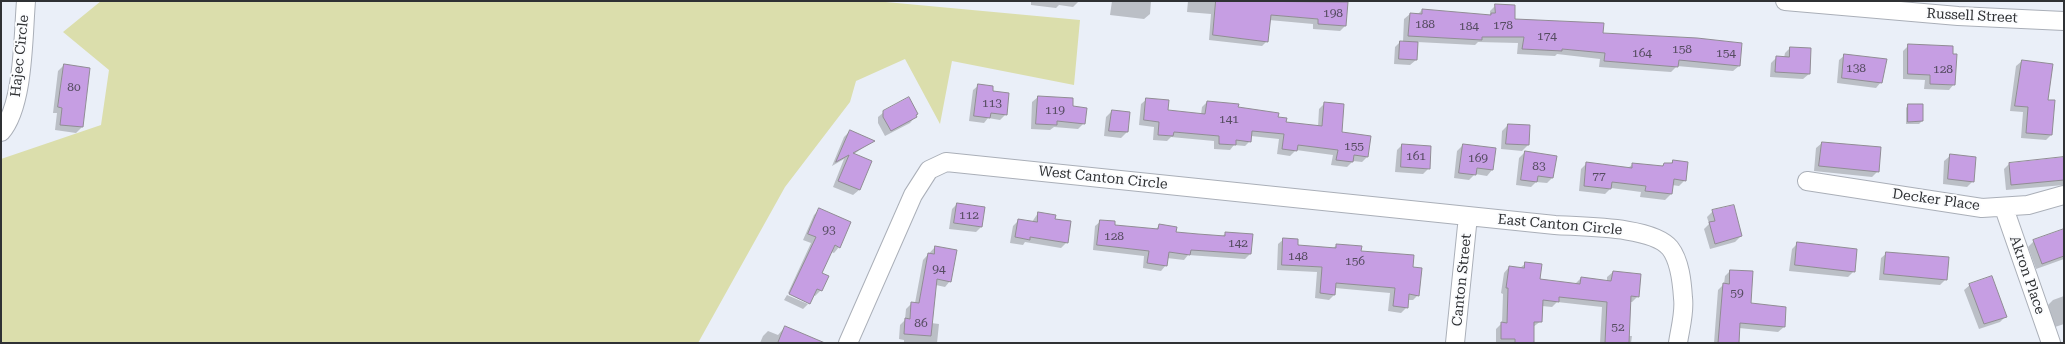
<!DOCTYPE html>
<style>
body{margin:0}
#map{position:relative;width:2065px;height:344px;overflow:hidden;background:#eaeff8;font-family:"Roboto Serif",serif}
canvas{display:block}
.frame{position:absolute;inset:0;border:2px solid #2f3134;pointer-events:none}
</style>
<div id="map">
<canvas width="2065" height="344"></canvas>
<div class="frame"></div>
</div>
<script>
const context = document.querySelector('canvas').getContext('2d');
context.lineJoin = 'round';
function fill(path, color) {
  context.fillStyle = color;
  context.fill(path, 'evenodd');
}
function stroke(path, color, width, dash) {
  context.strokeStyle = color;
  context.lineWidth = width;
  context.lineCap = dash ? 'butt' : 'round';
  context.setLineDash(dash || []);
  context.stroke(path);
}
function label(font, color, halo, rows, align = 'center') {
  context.font = font + ' "Roboto Serif",serif';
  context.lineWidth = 4;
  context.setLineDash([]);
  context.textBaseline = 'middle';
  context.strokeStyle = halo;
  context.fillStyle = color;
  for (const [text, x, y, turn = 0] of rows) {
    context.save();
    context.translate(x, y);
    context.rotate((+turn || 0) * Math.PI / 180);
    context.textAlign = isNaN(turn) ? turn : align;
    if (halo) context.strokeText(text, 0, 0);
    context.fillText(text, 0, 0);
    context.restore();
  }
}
fill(new Path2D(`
 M101,1H875L1080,20L1074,85L952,61L940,124L905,59L856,81L850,102L785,187L698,343H1V159L101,125L109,70L63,32Z`), '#dbdeac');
fill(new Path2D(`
 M1031,1H1079L1073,7L1059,5L1056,8L1031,5Z
 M1112,1H1151L1150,14L1144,19L1110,15Z
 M1188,1H1326L1347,3L1345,26L1340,31L1313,29V24L1269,20L1267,41L1262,46L1209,40L1211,14L1187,12Z
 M1496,5L1514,20L1602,34L1739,66L1733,71L1677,66L1671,72L1599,67L1600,59L1557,54L1555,56L1517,54L1518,43L1478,42L1475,45L1417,42L1416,60L1410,65L1394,64L1395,47L1400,42H1403L1404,19L1410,14H1418L1422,10L1490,16V11Z
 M1909,45L1954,84L1949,90L1924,89L1925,80L1903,79V51Z
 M1790,48L1809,74L1803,79L1770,77L1771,63L1777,57L1784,58L1785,53Z
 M1845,55L1881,82L1876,88L1837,83L1839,60Z
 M2022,61L2047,100L2051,135L2046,140L2021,138L2023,112L2010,111L2016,66Z
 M64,65L89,68L82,127L76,133L55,130L57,113H53L58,71Z
 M979,85L992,92L1006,114L1000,120L988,118L984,123L969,121L973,90Z
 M1038,97L1072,99V107L1084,123L1078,129L1054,127L1050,130L1031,129L1032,102Z
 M1147,99L1167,111L1201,115L1202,107L1207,102L1277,118L1285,123L1318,127L1319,109L1324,104L1341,132L1367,157L1362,162L1353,161L1347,167L1331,165L1333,155L1296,150L1290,156L1277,154L1279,139L1251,136L1250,141L1245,146L1234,145L1230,150L1214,149V141L1171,137L1167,141L1153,140L1154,127L1139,125L1141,104Z
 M1908,105L1922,121L1919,124H1906V108Z
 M1112,111L1129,112L1127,132L1121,138L1104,136L1106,117Z
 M884,112L915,116V117L910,123L885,136L878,123V117Z
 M1508,125L1529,126L1528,145L1522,151L1501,149L1502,131Z
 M850,131L873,141L854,154L870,161L859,190L853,195L833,187L844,159L832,166L844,137Z
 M1822,143L1878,171L1872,177L1814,171L1816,148Z
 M1402,145L1429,168L1423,174L1395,172L1397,150Z
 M1463,145L1492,170L1487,176L1475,174L1469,180L1454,178L1457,151Z
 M1525,152L1552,178L1547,183L1536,182L1531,187L1516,185L1519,158Z
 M1950,156L1973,181L1967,187L1943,184L1944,161Z
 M2064,158V185L2006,190L2004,169L2009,164Z
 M1673,161L1685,180L1679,186L1672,185L1671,194L1665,200L1640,197L1641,192L1611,188L1605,194L1579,191L1581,169L1587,163L1628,168L1633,164L1661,167L1664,164H1670Z
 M957,204L981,227L976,232L949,229L952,209Z
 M819,210L839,247L834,253L831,252L821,273V290L815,296L813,295L808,304V302L788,293L811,243L803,240L814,215Z
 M1713,211L1741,236L1735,242L1710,249L1704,229L1709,224L1707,217Z
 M1038,213L1054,220L1067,242L1061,248L1025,242L1023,245L1010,243L1013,226L1019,220L1032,222Z
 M1101,221L1114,226L1155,230L1159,226L1175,233L1221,237L1226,233L1250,254L1245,259L1188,255L1184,260L1167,258L1166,265L1161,271L1143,268L1144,256L1093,250L1095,226Z
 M2064,230V259L2036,269L2028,247L2034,241Z
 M1284,239L1297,246L1333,248L1337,245L1412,267L1418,295L1413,300H1408L1407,307L1401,313L1388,311L1390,293L1335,288V294L1329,300L1315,298L1317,272L1277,270L1278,244Z
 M1798,243L1854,271L1848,277L1789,271L1792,249Z
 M935,247L950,281L945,287L936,285L931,323L939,324L937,343H904V340L899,339L900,325L905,320L906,309L912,303H915L923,260Z
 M1887,253L1946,279L1940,285L1879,280L1881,258Z
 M1526,263L1539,279L1575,284L1581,278L1607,281V277L1613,272L1638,296L1632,302H1629L1628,336H1632L1631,343H1600L1602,307L1557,302L1552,307L1542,306L1541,321L1533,327V343H1496V329L1502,323L1503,294L1501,293L1504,273L1509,267L1520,268Z
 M1730,271L1750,303L1784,327L1778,332L1739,328L1738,343H1714L1718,290L1724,284L1725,276Z
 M1970,285L2006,316L2000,322L1979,329L1964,290Z
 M787,295L808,304L803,309L784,300Z
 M2064,296V324L2055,327L2048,305L2053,300Z
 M785,327L798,343H760L763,336L768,331L778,335Z`), '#0003');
const building = new Path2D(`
 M1216,1L1348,2L1346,26L1318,24V19L1271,15L1268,42L1213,35Z
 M1495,4L1515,5V19L1604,23L1603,33L1697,38L1742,43L1740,66L1679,60L1678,67L1604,61L1605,53L1562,49V51L1522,49L1524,37H1482V40L1408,36L1410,13L1422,14V9L1491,15V13H1495Z
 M1400,41L1418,42L1417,60L1399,59Z
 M1908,44L1953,46V54H1957L1955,85L1930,84V75L1908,74Z
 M1790,47L1811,48L1810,74L1775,72L1776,56L1789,57Z
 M1844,54L1887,59L1882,83L1842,78Z
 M2022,60L2053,64L2048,100H2055L2052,135L2026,133L2028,107L2015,106Z
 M64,64L90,68L83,127L60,125L62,108L58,107Z
 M978,84L993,86V91L1009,93L1007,115L991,113L990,118L974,116Z
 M1038,96L1073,98V106L1087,108L1085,124L1057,121V125L1036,124Z
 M909,97L918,114L916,115L917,117L891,131L883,117V111Z
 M1146,98L1169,100L1168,110L1205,114L1207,101L1239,104L1238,107L1279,113L1278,117L1287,118L1286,122L1322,126L1324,102L1344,104L1342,132L1371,136L1368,157L1354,155L1353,162L1336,160L1338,150L1298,145L1297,151L1282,149L1284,134L1252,131L1251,142L1236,140V145L1219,144V136L1174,132L1173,136L1158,135L1159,122L1144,120Z
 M1908,104H1923V121L1908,122Z
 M1112,110L1130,112L1128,132L1109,131Z
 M1508,124L1530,125L1529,145L1506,144Z
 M850,130L875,141L853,153L872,161L860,190L838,181L849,155L836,162Z
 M1822,142L1881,147L1879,172L1819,166Z
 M1402,144L1431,146L1430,169L1401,167Z
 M1463,144L1496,148L1493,170L1477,168L1476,175L1459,173Z
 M1525,151L1557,156L1553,178L1538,176L1537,182L1521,180Z
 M1950,154L1976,157L1974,182L1948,179Z
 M2064,157V180L2011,185L2009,163Z
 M1673,160L1688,162L1686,181L1674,179L1672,194L1645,191L1646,186L1612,182L1611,189L1584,186L1586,162L1632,168V163L1663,166L1664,163H1672Z
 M957,203L985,207L982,227L954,223Z
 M1734,205L1742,236L1715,244L1709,222L1715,221L1712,210Z
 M819,208L851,222L840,248L835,245L822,273L829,276L822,291L817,289L810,304L789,294L816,237L808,234Z
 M1038,212L1056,215L1055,219L1071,221L1068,243L1030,237V240L1015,237L1018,219L1037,222Z
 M1100,220L1115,221V225L1158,229L1159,224L1177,227L1176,232L1198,234L1225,236V232L1253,234L1251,254L1191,250L1190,255L1169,252L1167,266L1147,263L1149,251L1097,245Z
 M2064,229V256L2042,264L2033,240Z
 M1283,238L1298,239V245L1336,248V244L1362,246L1361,251L1414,255L1413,267L1422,268L1419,296L1409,294L1408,308L1393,306L1395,288L1336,283L1335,295L1320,293L1322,267L1282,265Z
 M1797,242L1857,249L1855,272L1795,265Z
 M935,246L957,250L951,282L937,279L931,336L904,334L905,318L910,319L911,302L919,303L928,253L934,254Z
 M1886,252L1949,257L1947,280L1884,274Z
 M1525,262L1542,264L1540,279L1580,284L1581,277L1611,281L1613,271L1641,274L1639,297L1631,296L1629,343H1605L1607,302L1559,297V302L1543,300L1542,322H1534V343H1515V339H1501V322L1507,323L1508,288H1506L1509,266L1524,268Z
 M1730,270L1753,271L1751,303L1786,307L1785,327L1740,323L1739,343H1718L1723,283L1729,284Z
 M1992,276L2007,317L1984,324L1969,284Z
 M785,326L825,343H778Z`);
fill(building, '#c69ee3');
stroke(building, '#908c94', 1);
const minor = new Path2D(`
 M1785,1L1958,16L2064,21
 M1,132C24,106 23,36 26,1
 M1807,181L1982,208L2028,205L2064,195
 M2004,208L2051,343
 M848,343L913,195L929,170L946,162L1555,225C1582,227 1652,226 1670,248C1680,261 1682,282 1683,298C1685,312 1680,329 1678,343
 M1455,343L1468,216`);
stroke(minor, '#aaafb8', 20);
stroke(minor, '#fff', 18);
label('12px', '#554c60', null, [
 ["198",1333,13],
 ["188",1425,24],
 ["178",1503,25],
 ["184",1469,26],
 ["174",1547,36],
 ["158",1682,49],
 ["164",1642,53],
 ["154",1726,53],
 ["138",1856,68],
 ["128",1943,69],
 ["80",74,87],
 ["113",992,103],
 ["119",1055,110],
 ["141",1229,119],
 ["155",1354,146],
 ["161",1416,156],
 ["169",1478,158],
 ["83",1539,166],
 ["77",1599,176],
 ["112",969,215],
 ["93",829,230],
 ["128",1114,236],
 ["142",1238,243],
 ["148",1298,256],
 ["156",1355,261],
 ["94",939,269],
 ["59",1737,293],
 ["86",921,323],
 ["52",1618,327]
]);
label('14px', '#2f3134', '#fbfcfe', [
 ["Russell Street",1972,16,3],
 ["Hajec Circle",20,56,-84],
 ["West Canton Circle",1103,178,6],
 ["Decker Place",1936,200,8],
 ["East Canton Circle",1560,225,5],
 ["Akron Place",2027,275,71],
 ["Canton Street",1462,280,-84]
]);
</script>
